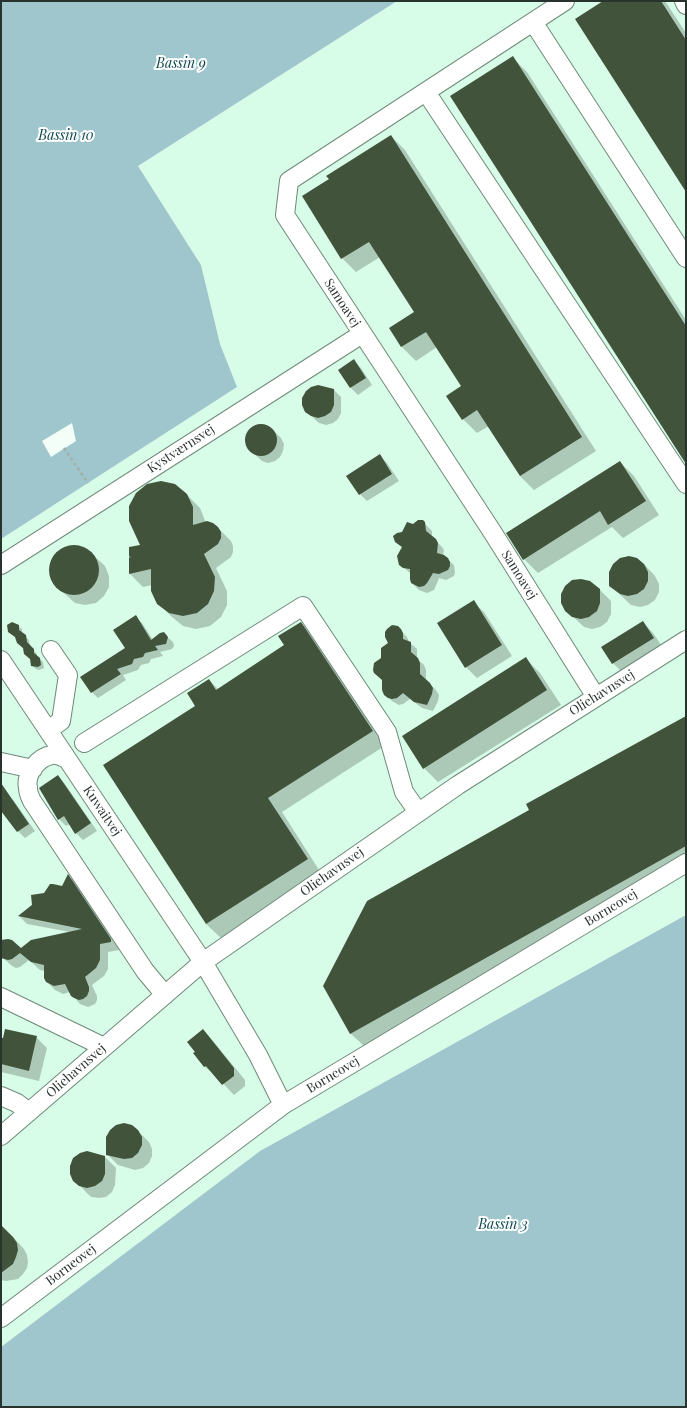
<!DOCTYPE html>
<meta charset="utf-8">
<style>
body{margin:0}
#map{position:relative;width:687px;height:1408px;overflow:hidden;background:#f3fef8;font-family:"Playfair Display",serif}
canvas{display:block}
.frame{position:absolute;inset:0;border:2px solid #28332d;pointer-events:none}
</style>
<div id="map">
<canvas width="687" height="1408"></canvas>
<div class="frame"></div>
</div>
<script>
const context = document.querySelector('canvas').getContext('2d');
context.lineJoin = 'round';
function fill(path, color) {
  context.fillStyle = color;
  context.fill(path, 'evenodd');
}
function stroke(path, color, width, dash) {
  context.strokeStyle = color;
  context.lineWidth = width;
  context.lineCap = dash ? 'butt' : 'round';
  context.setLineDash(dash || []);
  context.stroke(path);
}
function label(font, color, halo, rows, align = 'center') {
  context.font = font + ' "Playfair Display",serif';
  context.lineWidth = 4;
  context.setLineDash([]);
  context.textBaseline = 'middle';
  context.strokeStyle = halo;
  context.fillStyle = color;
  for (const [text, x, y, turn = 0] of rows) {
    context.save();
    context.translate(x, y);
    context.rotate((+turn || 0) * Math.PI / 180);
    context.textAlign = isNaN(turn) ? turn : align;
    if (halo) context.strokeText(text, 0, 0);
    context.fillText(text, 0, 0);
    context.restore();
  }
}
fill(new Path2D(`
 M397,1H686V915L260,1151L1,1347V539L237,387L220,344L201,265L138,166Z`), '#d7fce7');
fill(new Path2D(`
 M1,1H397L138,166L201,265L220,344L237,387L1,539ZM72,423L76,441L51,457L42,441Z
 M686,915V1407H1V1347L260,1151Z`), '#9ec6cc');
fill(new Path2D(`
 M605,1H665L686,33V190Z
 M513,58L527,72L686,320V462Z
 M391,136L405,150L596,451L534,490L520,476L489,426L477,433L463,419L462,387L437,347L416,361L402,347L390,329L415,313L380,257L356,272L342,258L330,180Z
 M354,361L361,368L372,385L358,395L351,388Z
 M334,390L341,397V413L338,419L333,423L326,425L319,423L306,411Z
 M261,424L268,426L273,430L281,438L284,444L283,451L280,457L275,461L268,463L262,461L249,449L246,443V436L249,430L254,426Z
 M380,456L387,463L399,481L367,501L360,494Z
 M620,462L634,476L659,515L623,538L612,527L538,573L524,559Z
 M186,494L200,508L206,523L217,527L231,541L233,546V552L231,557L216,568L227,591V605L221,617L210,626L196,629L183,626L172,617L158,603L152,585L143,587L130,574V558L134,559L142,545Z
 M422,521L432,531V537L442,547L444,550L443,556L454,565L455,573L454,576L446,580L439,578L434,590L427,593L419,590L412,583L411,574L400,564L403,548L396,541L402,533L413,525Z
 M74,545L85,548L93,555L105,566L109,576V587L104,596L96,603L85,605L75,603L55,585L50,575V564L55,554L64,548Z
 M644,564L655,576L659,584V592L655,600L648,605L640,607L631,605L610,585Z
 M600,590L611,601V614L607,622L600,627L592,629L584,627L566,610Z
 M473,602L484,612L512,656L477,678L466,667Z
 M135,617L142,623L153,640L166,636L173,642L174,646L172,649L160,652L163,656L151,659L149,663L141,665L138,670L123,675L126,680L98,698L92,692L126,649Z
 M643,622L653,633L664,649L624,674L613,663Z
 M301,623L315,637L386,745L282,812L321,873L221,938L206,924L196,706L209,680L219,690L285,645Z
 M18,626L22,629V633L29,640L30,646L37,654V657L43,662L44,668L39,670L36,669L32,666L31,659L24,648L18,642Z
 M400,630L407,637L409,642L417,649V659L424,665L426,670V681L436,690L439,695L438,701L433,711L422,708L410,699L403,704L399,705L392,701L385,694L382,658L389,644Z
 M526,659L540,673L561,705L438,782L424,768Z
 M686,717V868L365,1047L350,1033L530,811Z
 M58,776L65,784L97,831L83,840L76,833L70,824L66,826L59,819Z
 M7,794L14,801L35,831L25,838L18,831L1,809V798Z
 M68,876L76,883L119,948V950L108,952V969L104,976L92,985L97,996V1000L95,1004L88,1007L80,1004L70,992L63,994L55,990L47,982L45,971L40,970L29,960L20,967L16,968L12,966L1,956V943L21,949L70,932L27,924L19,916L44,894L62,887Z
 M203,1030L213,1041L245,1080V1086L234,1095L217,1077L205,1067L194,1054Z
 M36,1037L47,1048L39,1081L1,1072V1039Z
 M138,1131L149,1142L152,1149V1156L149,1163L143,1168L135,1170L118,1165L107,1154Z
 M105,1157L116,1168L115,1185L112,1192L106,1197L99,1198L91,1197L74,1180Z
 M1,1230L13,1237L24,1249L27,1255L28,1262L27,1268L23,1274L18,1279L6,1281L1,1280Z`), '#0003');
fill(new Path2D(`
 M603,1H661L686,40V192L575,19Z
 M513,56L686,326V464L450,96Z
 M391,135L582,437L520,476L477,410L462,420L446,396L461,386L426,332L401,347L389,328L414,312L369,242L341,259L302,196L329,179L326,176Z
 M354,359L366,378L350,388L338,370Z
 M318,385L334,389V405L331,412L325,416L318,418L311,416L305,412L302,405V398L306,391L311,387Z
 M245 440a16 16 0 1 1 32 0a16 16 0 1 1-32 0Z
 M380,454L392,474L359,495L346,476Z
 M620,461L646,501L608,525L600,511L523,560L506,533Z
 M161,481L175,484L187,494L193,507V525L207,521L213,523L218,527L221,532V538L218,544L204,554L215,577L214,591L208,604L197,613L183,616L169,613L157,604L151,591V569L129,574V557L131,558L129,556V547L140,545L129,521V506L136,493L147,484Z
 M418,520H423L425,522L426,531L436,539L438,543L437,553L444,555L448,558L450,562V566L448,570L439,574L433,573L427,583L424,586L419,587L411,583L410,579V569L403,568L399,565L397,556L402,547L395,542L393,536L397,533L402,532L407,522L413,524Z
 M49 570a25 25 0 1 1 50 0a25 25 0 1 1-50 0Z
 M629,556L637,558L644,564L648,572V581L644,589L637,594L628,596L620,594L609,586V572L613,564L620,558Z
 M581,579L590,581L600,589V603L597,611L589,617L581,619L572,617L565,611L561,603V594L565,586L572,580Z
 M474,600L502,645L465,668L437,623Z
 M136,615L151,640L160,633L164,632L168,637L166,644L155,646L158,650L145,653L143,657L134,659L132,664L117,669L121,674L91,693L80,677L125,648L113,630Z
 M643,621L654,638L612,664L601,647Z
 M12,622L19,625V630L26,635L27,642L34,649V653L40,658L41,665L38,667L31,666L30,659L24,654L23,648L17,643L15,637L8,632L7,625Z
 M301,622L373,731L268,798L308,859L206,924L103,765L195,706L187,693L209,679L216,690L284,645L278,636Z
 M392,625L398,626L401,629L403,633V639L411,642V652L418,658L420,663V674L430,683L433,688L432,694L427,705L414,702L403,693L397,698L392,699L388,698L384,695L382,690V680L374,673L373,670L374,663L381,658V648L388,643L385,637V632L387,629Z
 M526,657L547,690L423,769L402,736Z
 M686,716V846L350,1034L323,986L367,901L529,810L526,804Z
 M58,775L91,823L75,834L64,816L58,820L39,788Z
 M1,783L29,824L17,832L1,811Z
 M68,874L111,939V942L100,944V960L96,968L85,977L89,987V991L87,996L83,999L79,1000L74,998L71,996L65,984L54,986L46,982L44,978V965L31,962L20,953L12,959L8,960L1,958V940L8,939L12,940L21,948L31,940L82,929L18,916L32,905L31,895L44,893L50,884H53L62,886Z
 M5,1029L37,1036L29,1071L1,1064V1038H3Z
 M203,1029L234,1068V1076L222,1085L206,1066L204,1067L193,1053L195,1052L187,1042Z
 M124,1123L132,1125L138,1130L142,1137V1145L138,1153L132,1158L124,1159L106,1155V1137L110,1130L116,1125Z
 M87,1151L105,1156V1174L102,1181L95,1186L87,1188L79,1186L73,1181L70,1174V1166L73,1158L80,1153Z
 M1,1225L13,1237L17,1243L18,1250L16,1257L13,1264L1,1273Z`), '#42533c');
const minor = new Path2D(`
 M565,1L289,181L285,215L493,533L596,697
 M684,1L686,5
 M533,22L686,258
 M426,92L686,484
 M1,565L362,334
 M1,660L203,962L258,1055L283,1105
 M48,730L61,721L68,675L51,650
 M84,743L303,606L387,732L404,792L418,812
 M67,759C62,757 57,754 52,755C38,757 25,774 28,788C28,792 30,797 32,801L145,971L165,995
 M1,762L33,769
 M1,997L104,1047
 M1,1096L17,1103L29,1112
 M1,1136L203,962L458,785L686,640
 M1,1318L283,1105L686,863`);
stroke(minor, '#6f897a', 20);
stroke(new Path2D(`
 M64,448L88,483`), '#a4afa9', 2.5, [3, 3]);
stroke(minor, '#fff', 18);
label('13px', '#28332d', '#fff', [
 ["Samoavej",342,303,57],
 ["Kystværnsvej",181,449,-33],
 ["Samoavej",519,575,58],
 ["Oliehavnsvej",602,693,-32],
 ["Kuwaitvej",102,811,56],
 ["Oliehavnsvej",332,872,-35],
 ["Borneovej",611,908,-31],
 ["Oliehavnsvej",76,1071,-41],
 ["Borneovej",333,1075,-31],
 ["Borneovej",71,1265,-37]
]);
label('italic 14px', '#0c4950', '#fff', [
 ["Bassin 9",181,64],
 ["Bassin 10",66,136],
 ["Bassin 3",503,1225]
]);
</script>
